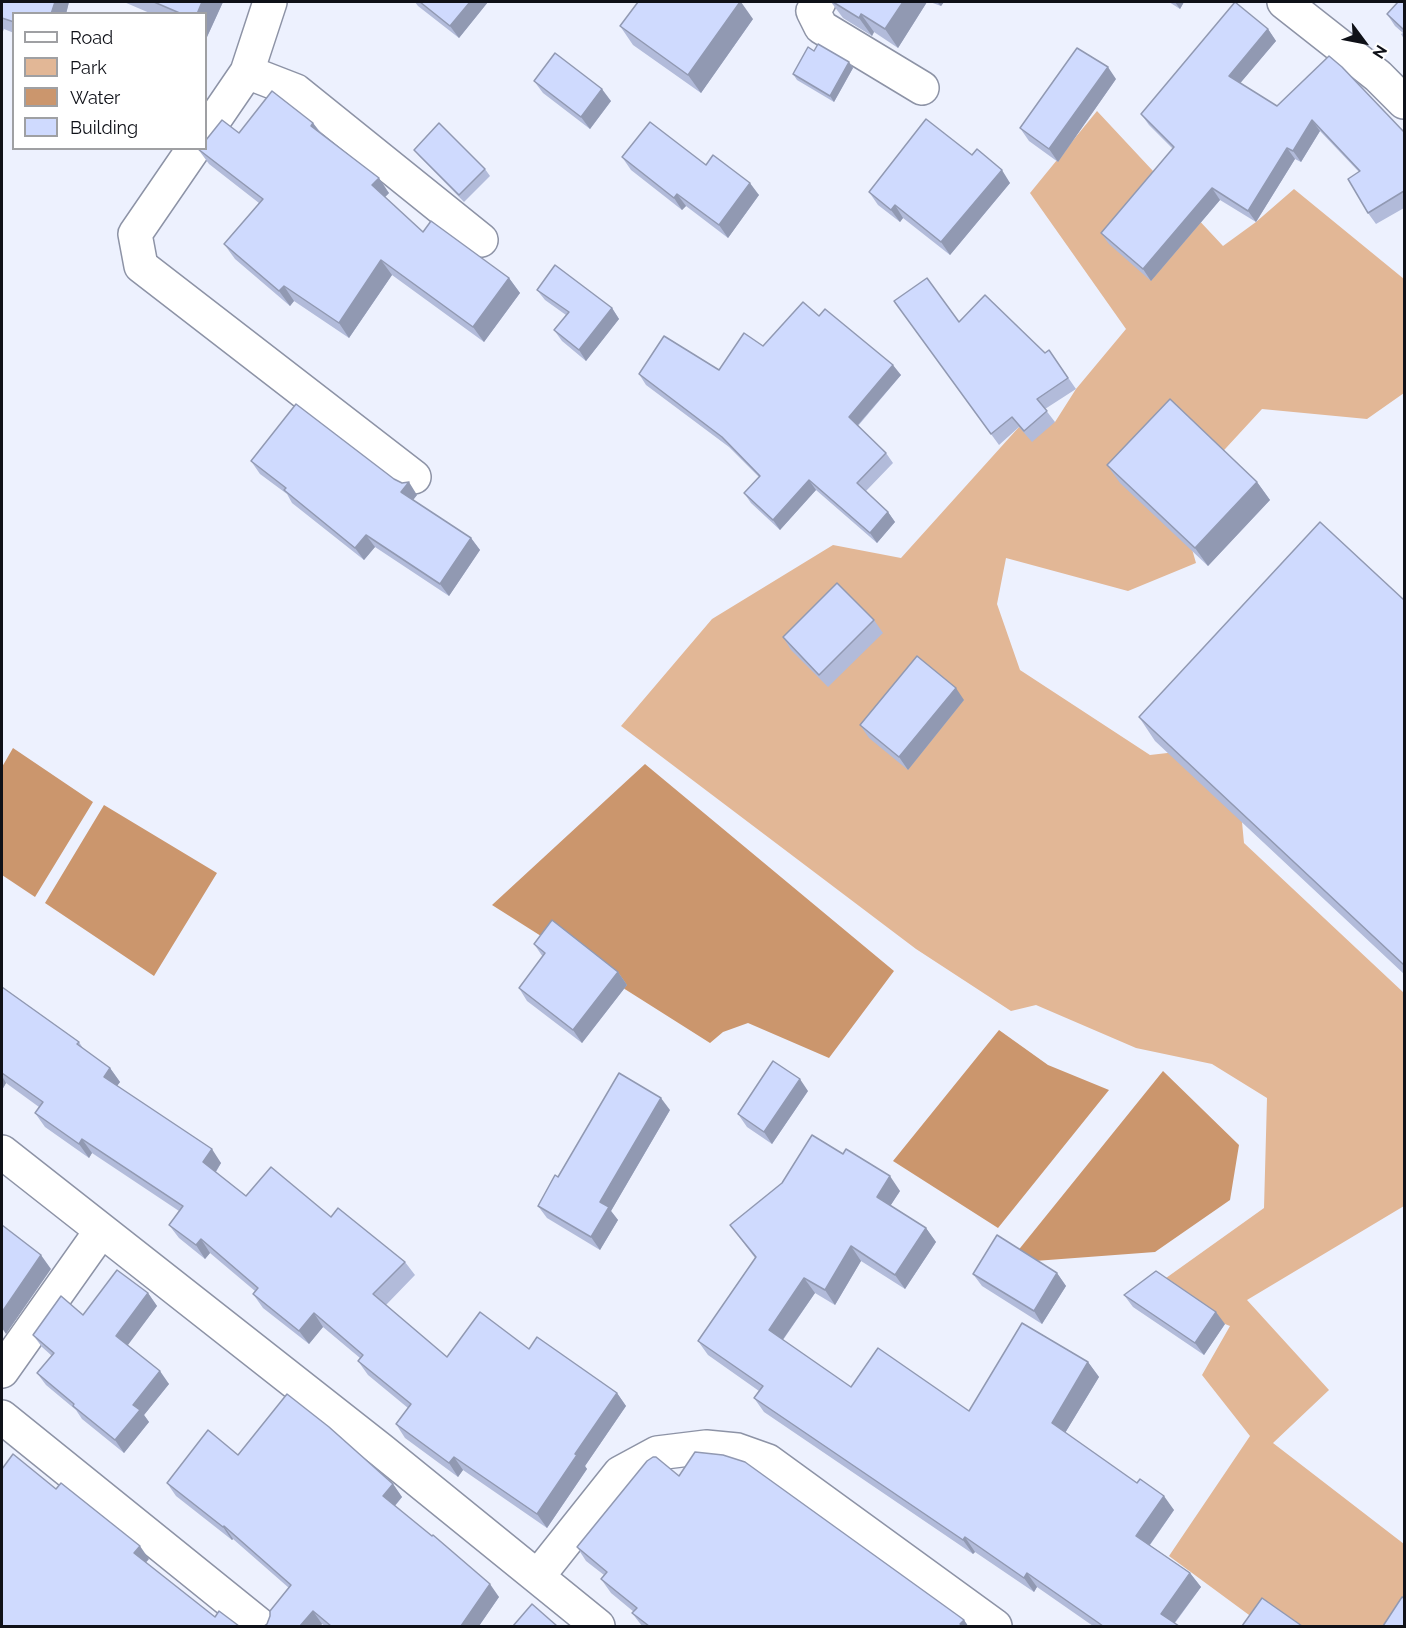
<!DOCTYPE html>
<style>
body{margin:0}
#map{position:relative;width:1406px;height:1628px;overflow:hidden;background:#edf1fe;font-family:Raleway,sans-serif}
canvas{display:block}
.frame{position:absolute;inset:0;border:3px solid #0f1118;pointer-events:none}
.legend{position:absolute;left:12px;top:12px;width:195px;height:138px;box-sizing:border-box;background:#fff;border:2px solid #9fa0a3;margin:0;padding:8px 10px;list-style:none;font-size:18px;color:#0f1118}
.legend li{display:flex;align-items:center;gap:12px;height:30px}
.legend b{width:30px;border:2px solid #9fa0a3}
.north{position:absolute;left:1334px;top:12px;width:60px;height:60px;-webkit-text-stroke:4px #fff;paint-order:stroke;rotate:122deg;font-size:16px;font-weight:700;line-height:24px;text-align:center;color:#0f1118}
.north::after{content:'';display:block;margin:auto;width:21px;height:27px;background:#0f1118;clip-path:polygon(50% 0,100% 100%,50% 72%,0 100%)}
</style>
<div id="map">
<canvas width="1406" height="1628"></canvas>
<div class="frame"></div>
<ul class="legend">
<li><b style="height:8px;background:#fff"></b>Road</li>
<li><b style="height:16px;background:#e2b796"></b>Park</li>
<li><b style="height:16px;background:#cb966d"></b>Water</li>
<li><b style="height:16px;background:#cfdafe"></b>Building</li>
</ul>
<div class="north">N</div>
</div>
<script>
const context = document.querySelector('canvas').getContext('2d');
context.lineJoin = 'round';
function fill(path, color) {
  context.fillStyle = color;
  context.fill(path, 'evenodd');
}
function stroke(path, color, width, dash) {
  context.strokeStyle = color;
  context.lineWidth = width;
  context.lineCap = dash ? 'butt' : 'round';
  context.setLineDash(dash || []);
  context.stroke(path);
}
fill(new Path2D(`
 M1097,111L1223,246L1256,222L1294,189L1404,279V393L1367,419L1262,409L1178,500L1196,563L1128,591L1006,558L997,604L1020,670L1150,755L1202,749L1238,780L1244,843L1404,993V1206L1247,1300L1329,1390L1273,1443L1404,1544V1626H1264L1169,1556L1250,1436L1202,1375L1230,1326L1225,1324L1166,1278L1264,1208L1267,1098L1212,1064L1136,1048L1036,1005L1011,1011L916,949L621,726L712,619L833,545L901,558L1019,427L1055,422L1076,389L1126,329L1030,193Z`), '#e2b796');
fill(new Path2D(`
 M13,748L93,802L35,897L2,875V767Z
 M645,764L894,971L829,1058L748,1023L723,1032L710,1043L492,905Z
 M104,805L217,873L154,976L45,903Z
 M999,1030L1048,1065L1109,1090L998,1228L893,1161Z
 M1163,1071L1239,1145L1230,1200L1155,1252L1008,1263Z`), '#cb966d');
const minor = new Path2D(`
 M819,2L813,11L821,27L922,88
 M1284,2L1378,76L1404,102
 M247,72L296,91L481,240
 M206,132L247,72L270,2
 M194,148L135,234L141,266L414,477
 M2,1152L381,1450L598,1626
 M2,1371L101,1231
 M2,1417L261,1626
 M538,1576L620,1473L657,1453L706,1447L737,1450L768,1461L995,1626`);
stroke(minor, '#8d93a6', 36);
stroke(minor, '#fff', 33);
fill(new Path2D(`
 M2,2H69L66,14H14V33L4,29L2,34Z
 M124,2H223L207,37L206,36V14H152Z
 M415,2H488L459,38L418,6Z
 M831,2H927L898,48L874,32L872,36L843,18Z
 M930,2H944L941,6Z
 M1169,2H1184L1180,9Z
 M1404,2V39L1401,34L1403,33L1395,26L1387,14Z
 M753,19L701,93L633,45L620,26Z
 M1268,29L1276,41L1240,83L1277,106L1404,132V208L1376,224L1368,213L1359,172L1320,131L1301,162L1295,159L1256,222L1220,200L1151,281L1109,244L1101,233L1173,149L1149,125L1141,114Z
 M814,51L849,62L853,68L834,102L797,80L793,74Z
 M1116,79L1058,162L1029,141L1020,128Z
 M534,81L611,101L590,129L543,93Z
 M313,123L322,134L389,193L385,197L423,232L509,278L520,293L484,342L392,275L349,338L294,301L290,306L235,259L224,244L259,203L209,164L198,149L239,133Z
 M414,150L485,169L490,176L464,202L419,156Z
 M972,155L1010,183L950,255L903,218L900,222L878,205L869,192Z
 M622,157L706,165L759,195L728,238L686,206L682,210L631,170Z
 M537,290L612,308L619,319L586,361L562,341L554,330L566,315L545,300Z
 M894,301L959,322L1045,353L1049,350L1076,389L1045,409L1055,422L1032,442L1019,427L999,445Z
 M819,316L901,375L858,426L886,453L893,463L866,491L888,512L895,522L877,543L816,490L780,530L751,503L744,493L759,477L729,447L646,385L639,374L719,370Z
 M251,461L394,479L417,495L413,500L471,538L480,550L449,596L375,547L364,560L292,503L287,494L260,474Z
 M1107,465L1257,482L1270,500L1208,566L1120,483Z
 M1404,600V974L1155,741L1139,717Z
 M874,620L883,633L828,687L791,650L783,637Z
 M964,700L908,770L869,738L860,725Z
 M534,944L618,972L627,985L582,1043L527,1001L519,988L543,957Z
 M2,987L79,1042L84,1050L110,1068L120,1082L117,1086L221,1163L216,1172L246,1196L331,1217L405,1262L415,1275L386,1305L447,1357L529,1349L617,1393L626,1406L585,1466L587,1469L547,1528L463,1470L458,1477L405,1438L396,1424L408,1408L368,1375L358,1361L360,1358L323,1327L309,1344L263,1308L253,1294L255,1291L210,1253L205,1259L179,1238L169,1225L179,1211L92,1153L89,1158L45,1127L35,1113L39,1107L6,1083L2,1090Z
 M808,1091L772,1144L747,1127L738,1114Z
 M670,1110L611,1211L618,1220L600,1250L547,1218L538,1206L558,1177Z
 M900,1191L890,1206L926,1228L936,1242L905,1289L861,1261L835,1305L815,1293L783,1340L851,1387L969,1411L1088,1362L1099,1377L1065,1433L1174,1510L1150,1545L1190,1573L1201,1587L1175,1623L1179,1626H1093L1037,1587L1034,1592L975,1552L973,1554L764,1412L754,1398L759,1391L708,1355L698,1341L755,1258L730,1225Z
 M1057,1273L1066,1286L1042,1324L982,1286L973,1274Z
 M148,1293L157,1306L127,1345L169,1384L144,1415L149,1422L124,1453L82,1419L76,1410L46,1385L37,1373L52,1356L42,1347L33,1335L83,1315Z
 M1124,1295L1225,1324L1204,1355L1133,1307Z
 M238,1455L393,1484L402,1497L395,1506L499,1597L479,1626H325L322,1624H267L289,1588L233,1539L232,1540L176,1496L167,1483Z
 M679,1476L964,1620L968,1626H642L632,1613L634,1612L611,1593L601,1579L604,1575L586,1561L577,1547Z`), '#b2bbda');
fill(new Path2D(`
 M55,2H69L66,14H51Z
 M202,2H223L207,37L206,35V14H197Z
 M470,2H488L459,38L450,26Z
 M740,2H741L753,19L701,93L688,75Z
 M903,2H927L898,48L885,29Z
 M937,2H944L941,6Z
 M1175,2H1184L1180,9Z
 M861,14L874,32L872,36L859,18Z
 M1268,29L1276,41L1237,87L1229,76Z
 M849,62L853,68L834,102L830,96Z
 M1108,67L1116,79L1058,162L1049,149Z
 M602,89L611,101L590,129L581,117Z
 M1312,120L1320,131L1301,162L1293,151Z
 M313,123L324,138L311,126Z
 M1287,148L1295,159L1256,222L1248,211Z
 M1002,170L1010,183L950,255L941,242Z
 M379,178L389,193L382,200L372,185Z
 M750,183L759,195L728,238L719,225Z
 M1212,188L1220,200L1151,281L1143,269Z
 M677,194L686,206L682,210L674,198Z
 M895,205L903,218L900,222L891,210Z
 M381,260L392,275L349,338L339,323Z
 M509,278L520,293L484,342L473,327Z
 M284,286L294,301L290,306L279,291Z
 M612,308L619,319L586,361L579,350Z
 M893,365L901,375L856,427L849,417Z
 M809,480L816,490L780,530L773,520Z
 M409,482L417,495L410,504L401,492Z
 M1257,482L1270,500L1208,566L1195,548Z
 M888,512L895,522L877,543L870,533Z
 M366,535L375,547L364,560L355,548Z
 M471,538L480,550L449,596L440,584Z
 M956,688L964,700L908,770L899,757Z
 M618,972L627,985L582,1043L573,1030Z
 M110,1068L120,1082L113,1091L104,1077Z
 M2,1076L6,1083L2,1090Z
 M800,1079L808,1091L772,1144L764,1132Z
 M661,1098L670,1110L611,1211L618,1220L600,1250L591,1237L600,1202Z
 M82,1139L92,1153L89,1158L79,1144Z
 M212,1149L221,1163L213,1176L203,1162Z
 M890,1176L900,1191L887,1211L877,1197Z
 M926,1228L936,1242L905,1289L895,1275Z
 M201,1239L210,1253L205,1259L196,1245Z
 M851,1246L861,1261L835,1305L825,1290Z
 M41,1255L51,1269L6,1334L2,1328V1312Z
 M1057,1273L1066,1286L1042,1324L1034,1311Z
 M804,1278L815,1293L779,1345L769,1330Z
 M148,1293L157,1306L125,1349L116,1336Z
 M1216,1312L1225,1324L1204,1355L1195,1343Z
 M314,1313L323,1327L309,1344L299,1331Z
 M1088,1362L1099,1377L1062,1438L1052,1423Z
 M160,1371L169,1384L144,1415L149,1422L124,1453L115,1440L133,1405Z
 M617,1393L626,1406L585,1466L587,1469L547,1528L537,1514L575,1454Z
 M454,1457L463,1470L458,1477L449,1463Z
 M393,1484L402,1497L392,1509L383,1496Z
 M1164,1496L1174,1510L1146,1550L1136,1536Z
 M224,1526L233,1539L232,1540L223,1527Z
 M965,1537L975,1552L973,1554L963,1540Z
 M140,1546L149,1559L143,1566L134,1553Z
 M1027,1573L1037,1587L1034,1592L1024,1578Z
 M1190,1573L1201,1587L1172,1626L1161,1614Z
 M490,1584L499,1597L479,1626H461Z
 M313,1611L322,1624L321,1626H300Z
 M964,1620L968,1626H962L960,1624Z`), '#9199b2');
const building = new Path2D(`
 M2,2H55L51,14H14V22L2,18Z
 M154,2H202L197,14H182Z
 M420,2H470L450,26Z
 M638,2H740L688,75L620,26Z
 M833,2H903L885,29L861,14L859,18Z
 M1235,2L1268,29L1229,76L1277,106L1329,56L1342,67L1404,132V191L1368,213L1348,179L1360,171L1312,120L1293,151L1287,148L1248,211L1212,188L1143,269L1101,233L1174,147L1141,114Z
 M1398,2H1404V30L1387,14Z
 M818,44L849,62L830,96L793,74L808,47L814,51Z
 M1077,48L1108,67L1049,149L1020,128Z
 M555,53L602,89L581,117L534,81Z
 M272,91L313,123L311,126L379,178L372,185L423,232L431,221L509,278L473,327L381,260L339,323L284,286L279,291L224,244L263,199L198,149L199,148H206V140L222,120L239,133Z
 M926,119L972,155L977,149L1002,170L941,242L895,205L891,210L869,192Z
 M650,122L706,165L713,155L750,183L719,225L677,194L674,198L622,157Z
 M439,123L485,169L459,195L414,150Z
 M555,265L612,308L579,350L554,330L569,312L537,290Z
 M927,278L959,322L985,295L1045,353L1049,350L1068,378L1037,399L1047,411L1024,431L1012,417L991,434L894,301Z
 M803,302L819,316L825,309L893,365L849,417L886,453L857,483L888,512L870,533L809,480L773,520L744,493L760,476L722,437L639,374L664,336L719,370L744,333L763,346Z
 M1170,399L1257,482L1195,548L1107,465Z
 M296,404L394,479L402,483L409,482L401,492L471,538L440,584L366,535L355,548L284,490L286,488L251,461Z
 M1320,522L1404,600V965L1139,717Z
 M837,583L874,620L819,675L783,637Z
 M917,656L956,688L899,757L860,725Z
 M552,920L618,972L573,1030L519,988L545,953L534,944Z
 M2,987L79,1042L77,1044L110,1068L104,1077L212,1149L203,1162L246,1196L271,1167L331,1217L338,1208L405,1262L373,1294L447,1357L480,1312L529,1349L537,1337L617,1393L575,1454L577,1455L537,1514L454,1457L449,1463L396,1424L411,1404L358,1361L363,1355L314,1313L299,1331L253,1294L258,1288L201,1239L196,1245L169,1225L183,1206L82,1139L79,1144L35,1113L43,1102L2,1073Z
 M773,1061L800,1079L764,1132L738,1114Z
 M619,1073L661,1098L600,1202L609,1207L591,1237L538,1206L555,1175L558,1177Z
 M812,1135L843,1154L846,1149L890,1176L877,1197L926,1228L895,1275L851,1246L825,1290L804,1278L769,1330L851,1387L878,1348L969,1411L1022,1323L1088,1362L1052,1423L1137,1483L1140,1479L1164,1496L1136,1536L1190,1573L1161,1614L1179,1626H1103L1027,1573L1024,1578L965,1537L963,1540L754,1398L763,1386L698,1341L756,1257L730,1225L782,1183Z
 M2,1225L41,1255L2,1312Z
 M997,1235L1057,1273L1034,1311L973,1274Z
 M117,1270L148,1293L116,1336L160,1371L133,1405L140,1410L115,1440L73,1406L74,1404L37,1373L54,1353L33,1335L61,1296L83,1315Z
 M1156,1271L1216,1312L1195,1343L1124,1295Z
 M287,1394L329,1427L393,1484L383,1496L432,1536L433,1535L490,1584L461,1626H331L313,1611L300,1626H264L267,1624L270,1616V1611L291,1585L224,1526L223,1527L167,1483L208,1430L238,1455Z
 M695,1452L723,1455L745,1462L960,1617L964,1620L960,1624L963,1626H649L632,1613L637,1608L601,1579L607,1572L577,1547L647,1461L653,1457H656L679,1476Z
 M13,1454L56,1489L61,1483L140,1546L134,1553L215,1617L219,1611L239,1626H2V1469Z
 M1402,1597L1404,1598V1626H1383Z
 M1262,1598L1302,1626H1242Z
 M532,1604L557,1626H513Z`);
fill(building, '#cfdafe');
stroke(building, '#9199b2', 1.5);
</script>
